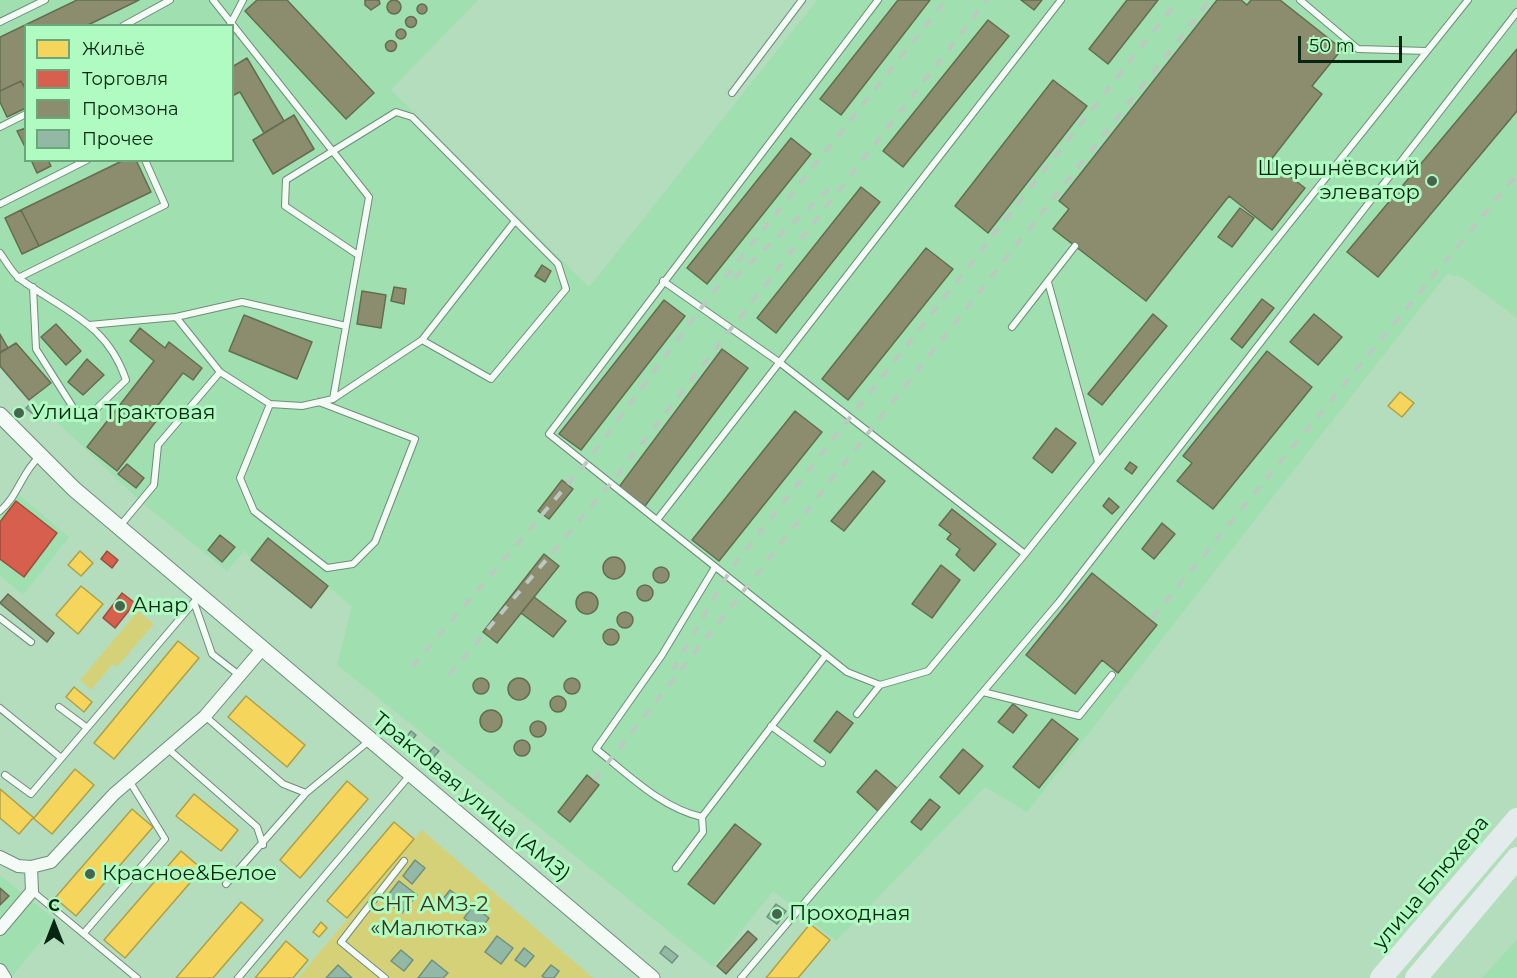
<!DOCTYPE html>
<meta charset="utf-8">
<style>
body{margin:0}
#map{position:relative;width:1517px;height:978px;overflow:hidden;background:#b4ddbe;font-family:Montserrat,sans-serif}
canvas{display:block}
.legend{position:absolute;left:24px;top:24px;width:210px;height:138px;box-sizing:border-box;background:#b0fbc2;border:2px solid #6ca67b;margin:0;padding:8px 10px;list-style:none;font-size:18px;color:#072611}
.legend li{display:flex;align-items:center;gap:12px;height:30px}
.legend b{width:30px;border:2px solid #6ca67b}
.north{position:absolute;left:24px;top:894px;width:60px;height:60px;-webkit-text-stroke:4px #b0fbc2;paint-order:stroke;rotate:0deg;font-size:16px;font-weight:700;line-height:24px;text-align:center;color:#072611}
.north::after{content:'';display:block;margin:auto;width:21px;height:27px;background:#072611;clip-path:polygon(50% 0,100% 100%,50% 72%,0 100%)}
.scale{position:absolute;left:1298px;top:36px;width:104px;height:27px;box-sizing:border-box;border:3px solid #072611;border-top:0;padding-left:8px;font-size:18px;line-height:21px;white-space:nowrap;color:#072611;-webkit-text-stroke:4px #b0fbc2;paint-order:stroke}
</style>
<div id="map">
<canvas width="1517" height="978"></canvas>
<ul class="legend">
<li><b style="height:16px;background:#f6d55c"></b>Жильё</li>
<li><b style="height:16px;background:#d6604d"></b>Торговля</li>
<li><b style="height:16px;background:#8c8c6e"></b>Промзона</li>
<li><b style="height:16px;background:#93b9a6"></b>Прочее</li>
</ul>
<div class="north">С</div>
<div class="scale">50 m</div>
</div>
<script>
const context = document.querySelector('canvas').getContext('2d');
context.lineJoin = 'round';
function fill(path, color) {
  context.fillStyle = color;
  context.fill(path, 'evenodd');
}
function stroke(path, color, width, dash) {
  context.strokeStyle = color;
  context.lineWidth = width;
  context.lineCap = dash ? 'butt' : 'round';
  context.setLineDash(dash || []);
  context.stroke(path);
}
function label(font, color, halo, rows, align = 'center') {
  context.font = font + ' Montserrat,sans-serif';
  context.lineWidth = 6;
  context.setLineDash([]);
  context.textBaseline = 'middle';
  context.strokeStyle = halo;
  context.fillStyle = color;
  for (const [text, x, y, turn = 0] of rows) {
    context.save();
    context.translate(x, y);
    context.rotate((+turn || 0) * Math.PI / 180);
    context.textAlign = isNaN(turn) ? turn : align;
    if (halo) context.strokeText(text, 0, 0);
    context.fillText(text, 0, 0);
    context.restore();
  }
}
fill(new Path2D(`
 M0,0H478L391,90L589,287L817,0H1517V318L1463,278L1447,274L1027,812L985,787L836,941L773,891L713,967L337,665L352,607L328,586L311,608L251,560L245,550L227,571L141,502L0,368ZM26,26H232V160H26Z
 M18,494L69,537L23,595L0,576V512Z
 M0,875L57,921L11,978H0Z
 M1517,939V978H1482Z`), '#a0e0b0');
fill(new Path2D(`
 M138,611L154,624L117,667L113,664L91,690L80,680Z
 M422,830L593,978H298Z`), '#d5d178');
const homes = new Path2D(`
 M1400,392L1414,403L1402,417L1388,406Z
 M80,551L93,563L81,576L68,565Z
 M81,586L103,604L78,634L56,615Z
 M178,641L199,658L114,759L94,743Z
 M74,687L92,702L84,712L66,697Z
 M246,696L305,745L287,767L228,717Z
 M75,769L94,785L52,834L33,818L19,834L0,818V789L34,818Z
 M347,781L368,799L300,878L280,860Z
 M194,794L238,830L221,851L176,816Z
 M132,809L153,827L76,916L55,898Z
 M394,822L414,839L347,918L327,901Z
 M181,851L202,869L125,958L104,940Z
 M241,902L263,920L225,964L213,978H176Z
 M321,922L327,928L319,937L313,932Z
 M810,924L830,940L798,978H766Z
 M286,941L308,960L293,978H255Z`);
fill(homes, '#f6d55c');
stroke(homes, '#aea046', 1.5);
const shops = new Path2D(`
 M16,501L57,533L24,577L0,559V522Z
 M107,551L118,560L112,568L101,559Z
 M122,593L135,603L115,628L103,618Z`);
fill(shops, '#d6604d');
stroke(shops, '#984f3b', 1.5);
const industry = new Path2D(`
 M387 7a7 7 0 1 1 14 0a7 7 0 1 1-14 0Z
 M77,0H139L86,26H26V84L23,85L21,81L0,91V37Z
 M257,0H287L374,93L346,119L245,11Z
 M365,0H379L380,4L371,10L365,5Z
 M898,0H930L841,115L820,99Z
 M1021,0H1042L1034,10Z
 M1127,0H1158L1108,64L1089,49Z
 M1217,0H1241L1247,5L1251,0H1280L1342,49L1312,86L1322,94L1270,161L1305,188L1272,230L1229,196L1146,301L1053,229L1069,209L1059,201Z
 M417 9a5 5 0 1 1 10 0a5 5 0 1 1-10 0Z
 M405.5 22a5.5 5.5 0 1 1 11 0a5.5 5.5 0 1 1-11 0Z
 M988,20L1009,36L903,167L883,151Z
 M396 34a5 5 0 1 1 10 0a5 5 0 1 1-10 0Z
 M385.5 46a5.5 5.5 0 1 1 11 0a5.5 5.5 0 1 1-11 0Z
 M1517,49V111L1378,277L1347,252Z
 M247,58L284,121L264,133L240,92L232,96V67Z
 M1053,80L1087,106L988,233L955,206Z
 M21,81L26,90V108L7,117L0,102V91Z
 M294,115L314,149L273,174L253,140Z
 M26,128V149L17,131Z
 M791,138L811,154L707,284L687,268Z
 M31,160H48L51,166L37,173Z
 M124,160H136L151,192L39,246L21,210Z
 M861,187L880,202L776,333L757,318Z
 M1240,208L1254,218L1232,247L1218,237Z
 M21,210L39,246L22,254L5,218Z
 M926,248L953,269L848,400L822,379Z
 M542,265L551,271L545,282L535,276Z
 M394,287L406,289L404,304L391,301Z
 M362,291L386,295L381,328L357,324Z
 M1262,299L1274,308L1242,348L1231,339Z
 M664,300L685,316L581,450L559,434Z
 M1153,314L1167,326L1102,405L1088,394Z
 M1314,314L1342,337L1318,365L1290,342Z
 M244,315L312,342L297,379L229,351Z
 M56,324L81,351L66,365L41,337Z
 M140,328L165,348L169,342L202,368L193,380L183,373L158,405L165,410L117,471L87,447L154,361L130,341Z
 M0,334L8,348L0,352Z
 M16,343L51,383L29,400L0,366V353Z
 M722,349L748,368L645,506L619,487Z
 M1267,351L1312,387L1213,509L1177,481L1192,463L1183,456Z
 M87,359L104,375L83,395L68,382Z
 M795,411L822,432L719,561L692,540Z
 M1056,428L1076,443L1052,473L1033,458Z
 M1130,462L1137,467L1132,474L1125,469Z
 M127,464L144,478L136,488L118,474Z
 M873,471L885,481L844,531L831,521Z
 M562,480L573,489L549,519L538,511Z
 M1109,498L1119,507L1112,514L1103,506Z
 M952,509L996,544L974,571L956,555L960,549L947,539L951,534L939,525Z
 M1162,523L1175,534L1154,559L1142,549Z
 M220,535L235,547L222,562L208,550Z
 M268,538L328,586L311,608L251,560Z
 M544,554L559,566L497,643L483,632Z
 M603 568a11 11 0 1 1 22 0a11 11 0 1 1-22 0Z
 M941,565L960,580L932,618L912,604Z
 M653 575a8 8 0 1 1 16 0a8 8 0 1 1-16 0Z
 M1092,573L1157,625L1118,673L1102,660L1075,694L1026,655Z
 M637 593a8 8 0 1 1 16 0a8 8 0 1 1-16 0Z
 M576 603a11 11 0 1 1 22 0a11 11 0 1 1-22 0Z
 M8,594L54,633L47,642L0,603Z
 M534,597L566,621L553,637L521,613Z
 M617 620a8 8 0 1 1 16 0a8 8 0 1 1-16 0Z
 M603 637a8 8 0 1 1 16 0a8 8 0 1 1-16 0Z
 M564 686a8 8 0 1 1 16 0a8 8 0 1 1-16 0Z
 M473 686a8 8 0 1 1 16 0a8 8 0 1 1-16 0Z
 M508 689a11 11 0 1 1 22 0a11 11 0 1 1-22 0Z
 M550 704a8 8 0 1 1 16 0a8 8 0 1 1-16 0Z
 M1013,704L1027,715L1013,733L998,722Z
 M480 721a11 11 0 1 1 22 0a11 11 0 1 1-22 0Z
 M837,711L853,723L830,753L814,741Z
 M1052,719L1078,739L1039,788L1013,767Z
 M530 729a8 8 0 1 1 16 0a8 8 0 1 1-16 0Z
 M514 748a8 8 0 1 1 16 0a8 8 0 1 1-16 0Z
 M963,749L983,766L959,794L940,777Z
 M876,770L898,789L878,811L857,792Z
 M587,775L599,785L570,822L558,812Z
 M930,799L940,807L921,830L911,822Z
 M735,824L761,844L714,904L688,884Z
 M0,888L9,896L0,905Z
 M748,931L757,939L726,974L717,966Z`);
fill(industry, '#8c8c6e');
stroke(industry, '#646d52', 1.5);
const building = new Path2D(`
 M30,404L39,412L35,416L26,408Z
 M411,731L416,735L409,744L404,740Z
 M434,747L439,751L431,760L426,756Z
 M415,860L425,868L412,884L403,876Z
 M399,881L417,895L402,913L384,900Z
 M450,890L463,900L456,909L443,899Z
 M776,904L786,911L777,924L767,917Z
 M473,906L489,918L480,930L464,918Z
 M497,936L513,948L501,964L485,952Z
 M665,946L678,956L672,963L660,953Z
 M524,948L534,956L525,967L515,960Z
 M401,950L413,960L404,971L391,961Z
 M432,960L448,973L443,978H418Z
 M338,965L352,978H326Z
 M551,965L559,971L554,978H545L542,976Z`);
fill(building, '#93b9a6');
stroke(building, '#6e917f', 1.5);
const service = new Path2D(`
 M213,0L369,197L333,399
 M878,0L549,434L847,672L880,685L928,671L1025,554L1468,0
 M1300,0L1358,49L1427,51
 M0,22L45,0
 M230,25L243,0
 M123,26L170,0
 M732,93L802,0
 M0,127L26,114
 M0,204L87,160
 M0,253C6,261 12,273 20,279C64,311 107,323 126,380L89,416L74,409L36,349L33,287
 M358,255L285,206L286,180L396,112L412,117L558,264L566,289L491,379L422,340
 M18,278L165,205L145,160
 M663,281L779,362L1025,554
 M1048,282L1098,462
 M176,317L242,302L346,326
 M89,325L176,317L220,372L270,404L302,406L333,399L422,340L515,221
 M1012,327L1075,246
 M270,404L240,478L254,511L327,568L353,564L375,542L415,439L319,402
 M0,511C18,496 22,472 39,457
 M657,520L1061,0
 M120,526L154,485L158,445L220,372
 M715,567L662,655L596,749C628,774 661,808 702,817L826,655
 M194,602L212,654L239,675
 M0,618L31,642
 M983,692L1079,716L1112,675
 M59,707L86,727
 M0,708L60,757
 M857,714L880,685
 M205,716L283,784L306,793
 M771,726L822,763
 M167,748L257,827L263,845
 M5,775L31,794L200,595
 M676,868L703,832L702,817
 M226,884L306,793L369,741
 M32,891L137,978
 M84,933L165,839L130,782
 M238,978L410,775
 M385,978L341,942L404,861
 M741,978L1059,602L1517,12`);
const minor = new Path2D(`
 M0,857L18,866L31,867L32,891L0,929
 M31,867L51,862L114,794L205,716L263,648
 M0,970L5,978`);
const tertiary = new Path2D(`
 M0,415L74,489L652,978`);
const primary = new Path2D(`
 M1381,978L1517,819
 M1416,978L1517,858`);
stroke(service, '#6d8e77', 8);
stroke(minor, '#6d8e77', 14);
stroke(tertiary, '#6d8e77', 17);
stroke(primary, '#ddf0e2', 22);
stroke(service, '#f4faf5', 6);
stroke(minor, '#f4faf5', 12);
stroke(tertiary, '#f4faf5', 15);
stroke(primary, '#e3ebed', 20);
stroke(new Path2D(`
 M734,278L830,188
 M1152,618L1517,174
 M412,667L586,463L704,304L946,0
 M673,670L731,569L1178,0
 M449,675L611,483L987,0
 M594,780L1210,0`), '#bcc9c1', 4, [10, 10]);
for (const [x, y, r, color] of [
 [1432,181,6,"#44664e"],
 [19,413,6,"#44664e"],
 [120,606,6,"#44664e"],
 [90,874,6,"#44664e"],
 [777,914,6,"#44664e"]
]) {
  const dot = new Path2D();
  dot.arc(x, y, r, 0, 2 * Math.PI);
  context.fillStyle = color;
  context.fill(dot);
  stroke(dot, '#b0fbc2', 2);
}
label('21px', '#072611', '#b0fbc2', [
 ["Шершнёвский",1420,169,"right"],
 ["элеватор",1420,193,"right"],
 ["Улица Трактовая",31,413],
 ["Анар",132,606],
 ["Красное&Белое",102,874],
 ["Проходная",789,914]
], 'left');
label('21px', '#072611', '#b0fbc2', [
 ["Трактовая улица (АМЗ)",471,797,40],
 ["улица Блюхера",1431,883,-50]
]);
label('21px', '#3d351e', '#b0fbc2', [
 ["СНТ АМЗ-2",429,905],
 ["«Малютка»",429,929]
]);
</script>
